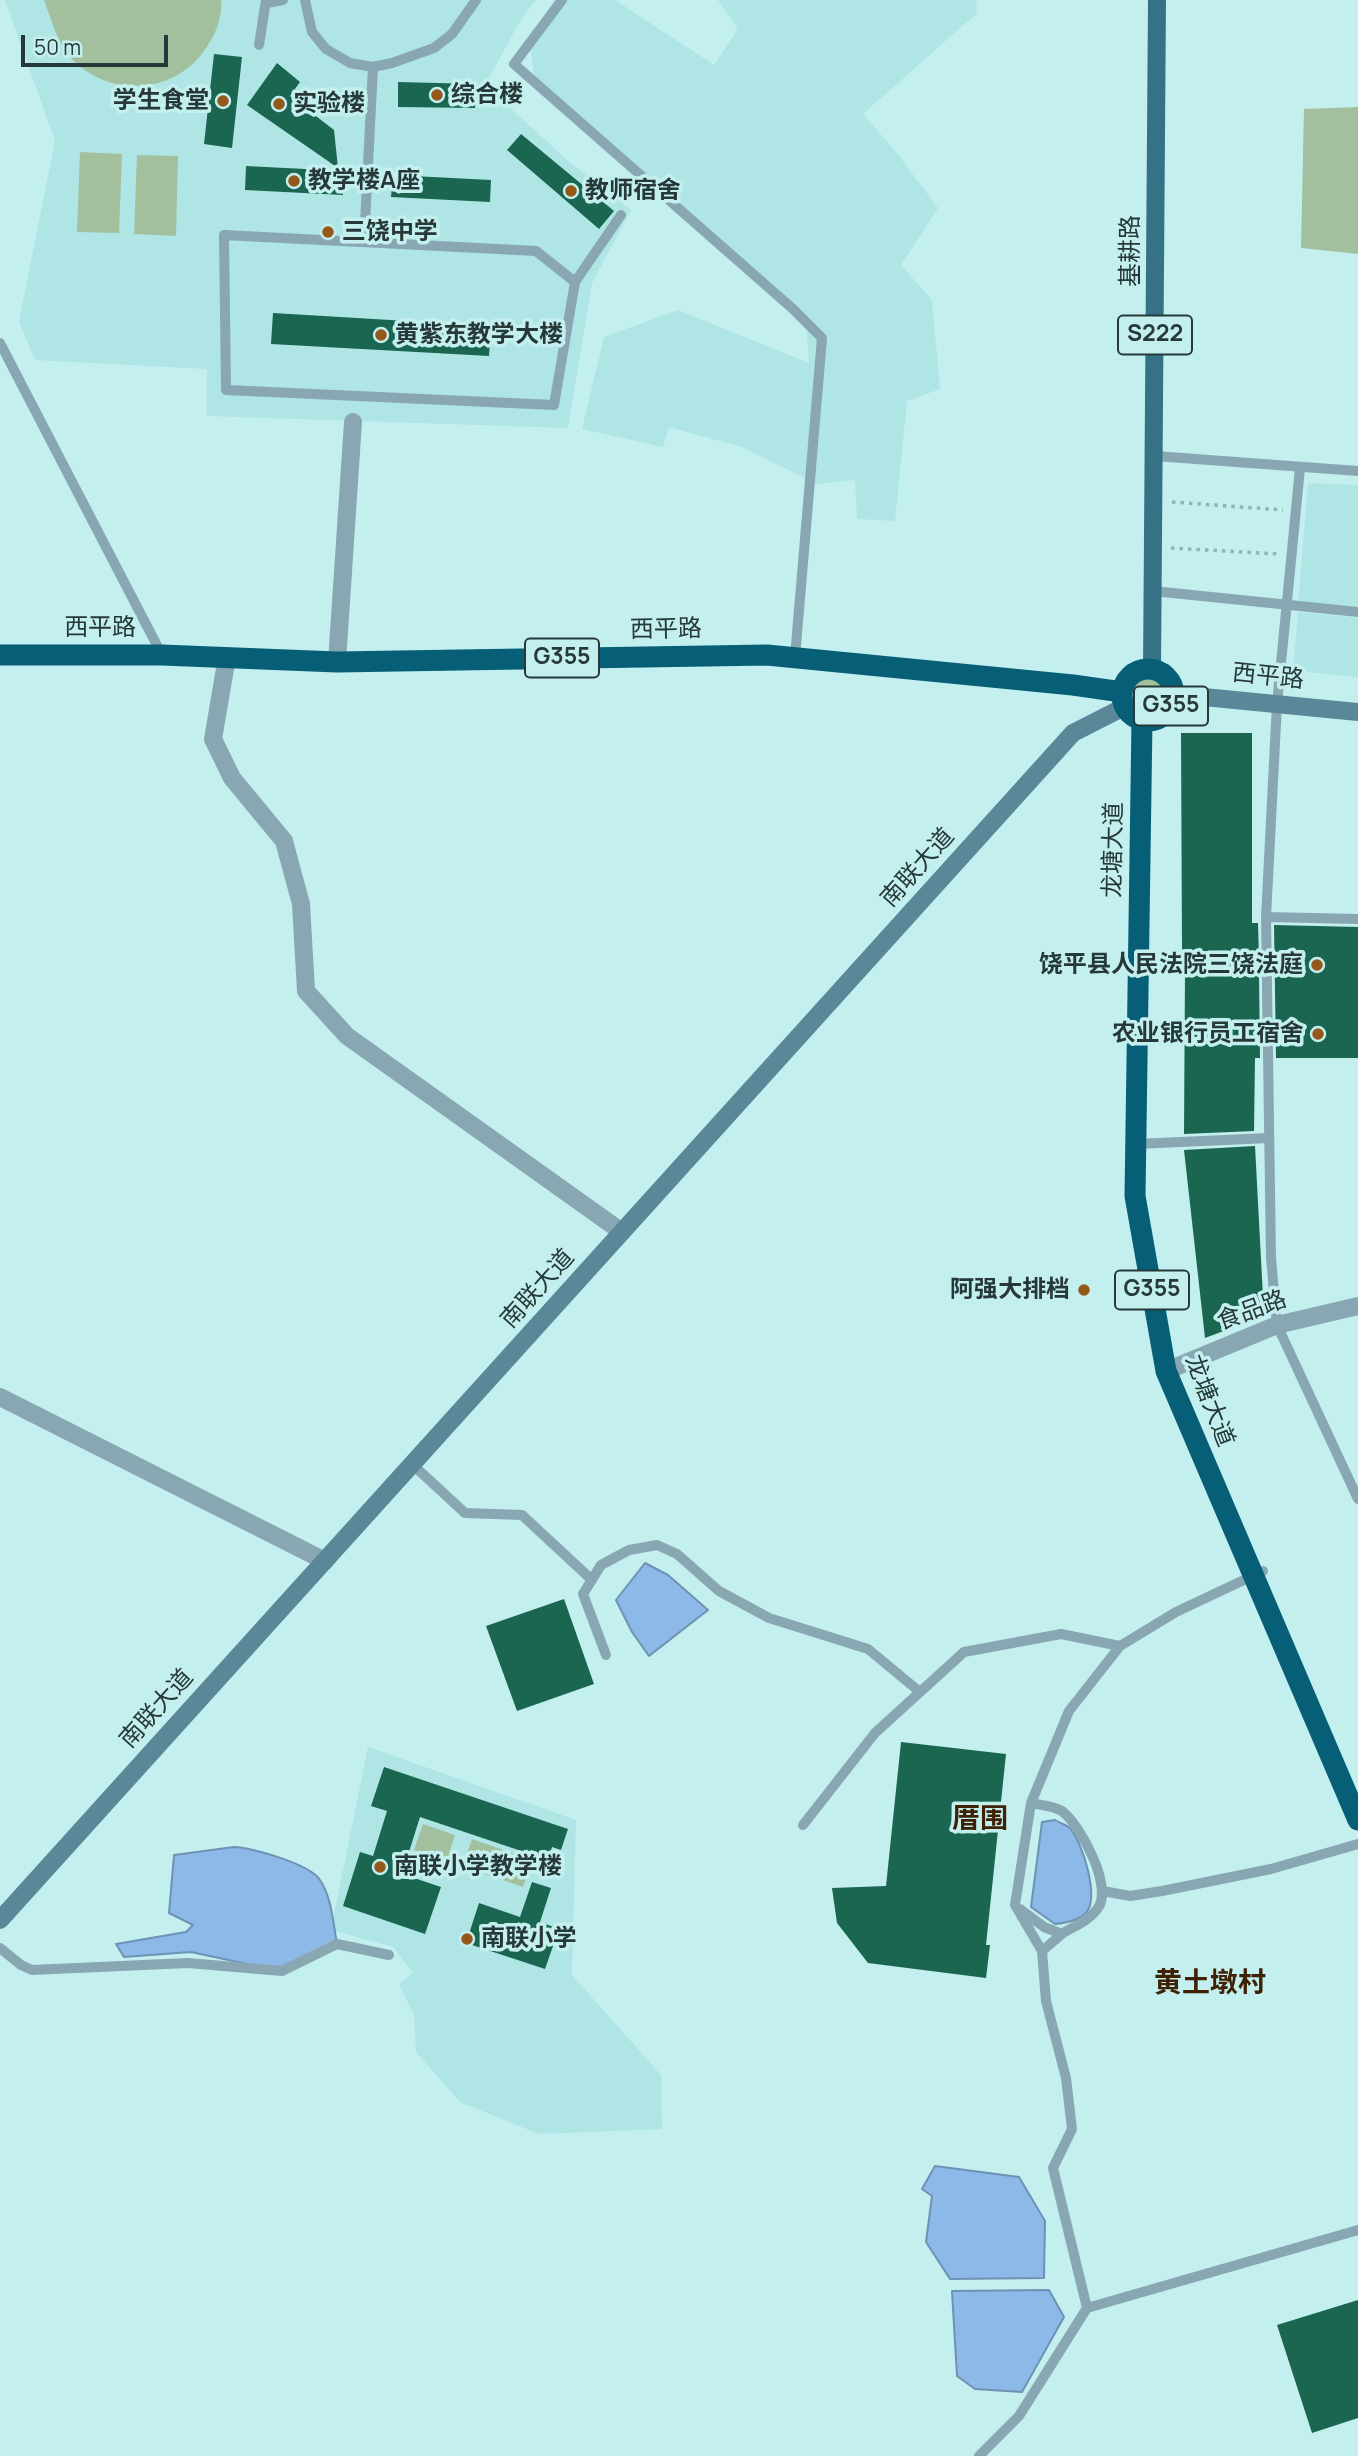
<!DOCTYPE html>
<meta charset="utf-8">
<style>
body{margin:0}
#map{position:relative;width:1358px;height:2456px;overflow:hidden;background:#c3efef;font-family:Manrope,sans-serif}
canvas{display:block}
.scale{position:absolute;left:21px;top:35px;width:147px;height:32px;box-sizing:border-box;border:4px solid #273838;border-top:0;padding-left:9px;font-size:21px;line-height:24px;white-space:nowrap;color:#273838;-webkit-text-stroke:5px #c3efef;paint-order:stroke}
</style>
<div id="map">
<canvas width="1358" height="2456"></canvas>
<div class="scale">50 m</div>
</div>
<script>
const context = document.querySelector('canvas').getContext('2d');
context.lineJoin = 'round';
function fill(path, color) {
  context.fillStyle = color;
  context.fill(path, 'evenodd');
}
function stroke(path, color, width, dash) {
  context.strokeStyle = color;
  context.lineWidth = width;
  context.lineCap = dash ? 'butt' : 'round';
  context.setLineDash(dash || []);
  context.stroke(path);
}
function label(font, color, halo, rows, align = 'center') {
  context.font = font + ' Manrope,"Noto Sans SC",sans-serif';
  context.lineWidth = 7;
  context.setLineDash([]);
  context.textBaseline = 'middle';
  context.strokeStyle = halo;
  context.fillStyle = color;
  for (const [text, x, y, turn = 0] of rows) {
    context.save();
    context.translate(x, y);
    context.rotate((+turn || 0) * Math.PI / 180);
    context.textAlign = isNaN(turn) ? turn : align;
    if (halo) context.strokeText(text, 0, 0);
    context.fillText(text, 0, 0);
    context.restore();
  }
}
fill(new Path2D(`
 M5,0H536L520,21L485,85L566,159L631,210L592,283L568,428L207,416V369L35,360L19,322L55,141Z
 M554,0H615L714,65L738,29L718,0H976L977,13L863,114L896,152L938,208L901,265L932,300L940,389L907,401L895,521L857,519L855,480L817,484L742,447L669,427L663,447L582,429L604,337L678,310L809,363L806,322L534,77L530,44Z
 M1308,483L1358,485V609L1298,604Z
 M1298,612L1358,618V677L1293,671Z
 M368,1747L576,1820L572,1975L661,2075L662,2129L539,2134L460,2102L416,2052L414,2015L399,1984L413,1973L393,1947L331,1930Z`), '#afe5e4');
fill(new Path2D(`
 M44,0H221C223,15 216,33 208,45C180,92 115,100 75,62C58,46 52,21 44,0Z
 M1358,107V254L1301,248L1304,109Z
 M80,152L122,154L119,233L77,232Z
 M137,155L178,156L176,236L134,234Z
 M1129 694a19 19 0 1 1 38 0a19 19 0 1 1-38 0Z
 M423,1824L455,1835L447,1860L414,1850Z
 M472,1839L532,1860L523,1887L463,1866Z`), '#a2c09e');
const water = new Path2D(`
 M645,1563L668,1575L708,1610L649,1656L632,1632L616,1600Z
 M1055,1820C1060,1823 1066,1825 1070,1828C1082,1842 1100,1897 1086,1913C1078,1921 1066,1923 1055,1924L1031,1907L1042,1822Z
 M234,1847C253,1848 310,1864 320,1880C332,1898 333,1923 337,1944L280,1971L191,1952L124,1957L116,1944L186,1932L193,1925L169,1913L174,1855Z
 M935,2166L1019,2177L1045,2221L1044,2278L950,2279L926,2242L932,2196L922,2189Z
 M1049,2290L1064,2317L1022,2392L975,2389L957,2376L952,2291Z`);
fill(water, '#8db9e8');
stroke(water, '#6e92b3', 2);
fill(new Path2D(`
 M214,54L242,57L232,148L204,144Z
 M277,63L300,82L290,96L334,130L338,168L247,105Z
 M398,82L476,84L475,108L398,107Z
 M521,134L614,211L599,229L507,150Z
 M246,166L344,171L343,195L245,190Z
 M393,175L491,180L490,202L391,197Z
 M273,313L491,326L489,356L271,344Z
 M1181,733H1252V923H1258L1259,957H1185V950H1182Z
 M1274,925L1358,927V1058H1276Z
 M1185,973H1259L1260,1058H1255L1254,1131L1184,1134Z
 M1255,1146L1264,1316L1205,1338L1184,1150Z
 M564,1599L594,1684L517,1711L486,1626Z
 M901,1742L1006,1754L986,1945H990L986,1978L868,1963L837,1923L832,1888L886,1886Z
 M384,1767L568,1829L561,1850L552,1847L548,1860L420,1817L402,1874L441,1887L425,1934L343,1906L360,1852L373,1856L387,1811L371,1806Z
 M532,1882L551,1888L540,1922L559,1929L545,1969L466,1943L479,1903L520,1917Z
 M1358,2300V2418L1312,2433L1277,2325Z`), '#1a6650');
stroke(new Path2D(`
 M1172,502L1283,510
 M1171,548L1279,554`), '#90b3b3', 3.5, [3.5, 5]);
stroke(new Path2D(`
 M305,0L312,32L326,49L350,63L373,67L392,63L434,48L452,34L476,0
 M562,0L514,64L793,309L822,338L795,657
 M267,3L283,0
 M259,45L266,0
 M364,242L373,67
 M575,282L536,251L224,235L226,390L554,405L575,282L621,215
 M0,343L162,655
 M1155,456L1358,471
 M1300,468L1277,704L1266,917L1271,1258L1277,1325L1358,1499
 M1153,591L1358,612
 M1266,917L1358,919
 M1138,965H1266
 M1136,1144L1269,1138
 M412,1464L465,1513L522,1515L592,1580
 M606,1655L583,1594L601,1565L629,1550L657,1545L677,1554L719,1591L769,1618L868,1649L920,1692
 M1031,1803C1041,1805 1054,1806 1062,1811C1081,1826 1113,1886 1098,1908C1090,1920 1075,1926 1063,1933C1056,1939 1049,1945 1042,1951
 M803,1825L875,1733L964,1652L1061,1634L1120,1646
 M1103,1891L1130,1896L1162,1891L1271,1869L1358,1844
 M1020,1909L1044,1927L1062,1934
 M0,1948L21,1965L32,1970L188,1963L282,1971L337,1944L389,1955
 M1087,2308L1053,2168L1072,2129L1066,2078L1046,2001L1042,1951L1015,1905L1031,1803L1069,1711L1120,1646L1176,1612L1263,1571
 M979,2456L1019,2416L1087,2308L1358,2230`), '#89a7b2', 10);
stroke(new Path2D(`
 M227,657L213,739L232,778L284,841L301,904L306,991L347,1036L622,1232
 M337,662L353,422
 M1166,1371L1277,1325L1358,1306
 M0,1397L325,1561`), '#89a7b2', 18);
stroke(new Path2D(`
 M1173,694L1358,712
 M0,1920L1073,733L1124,707`), '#5b8899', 18);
stroke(new Path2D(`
 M1152,670L1157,0`), '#367286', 18);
stroke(new Path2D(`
 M0,655H162L337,662L767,655L1073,685L1122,692
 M1122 695a26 26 0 1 1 52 0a26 26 0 1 1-52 0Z
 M1142,720L1135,1196L1166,1371L1358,1820`), '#065f76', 21);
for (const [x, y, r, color] of [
 [437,95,7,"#95581b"],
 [223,101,7,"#95581b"],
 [279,104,7,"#95581b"],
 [294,181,7,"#95581b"],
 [571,191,7,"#95581b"],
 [328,232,7,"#95581b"],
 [381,335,7,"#95581b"],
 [1317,965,7,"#95581b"],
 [1318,1034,7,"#95581b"],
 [1084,1290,7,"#95581b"],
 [380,1867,7,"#95581b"],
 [467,1939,7,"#95581b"]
]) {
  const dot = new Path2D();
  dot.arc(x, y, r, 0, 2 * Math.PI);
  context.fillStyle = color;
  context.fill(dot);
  stroke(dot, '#c3efef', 2.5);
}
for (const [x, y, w] of [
 [1155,335,74],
 [562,658,74],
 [1171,706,74],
 [1152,1290,74]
]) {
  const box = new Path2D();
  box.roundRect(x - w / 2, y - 19.5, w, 39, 5);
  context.fillStyle = '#c3efef';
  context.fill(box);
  stroke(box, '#273838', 2);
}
label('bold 23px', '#273838', null, [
 ["S222",1155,335],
 ["G355",562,658],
 ["G355",1171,706],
 ["G355",1152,1290]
]);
label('bold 24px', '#273838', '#c3efef', [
 ["综合楼",451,95],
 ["学生食堂",209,101,"right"],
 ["实验楼",293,104],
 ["教学楼A座",308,181],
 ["教师宿舍",585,191],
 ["三饶中学",342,232],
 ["黄紫东教学大楼",395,335],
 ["饶平县人民法院三饶法庭",1303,965,"right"],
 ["农业银行员工宿舍",1304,1034,"right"],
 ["阿强大排档",1070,1290,"right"],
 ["南联小学教学楼",394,1867],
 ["南联小学",481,1939]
], 'left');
label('24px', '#273838', '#c3efef', [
 ["基耕路",1131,251,-90],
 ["西平路",100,628],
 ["西平路",666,630,-1],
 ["西平路",1268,677,6],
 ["龙塘大道",1114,850,-89],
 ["南联大道",918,868,-48],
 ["南联大道",538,1289,-48],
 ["食品路",1252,1311,-20],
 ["龙塘大道",1209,1401,69],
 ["南联大道",157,1709,-48]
]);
label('bold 28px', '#3f2206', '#c3efef', [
 ["厝围",980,1820],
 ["黄土墩村",1210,1984]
]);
</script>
